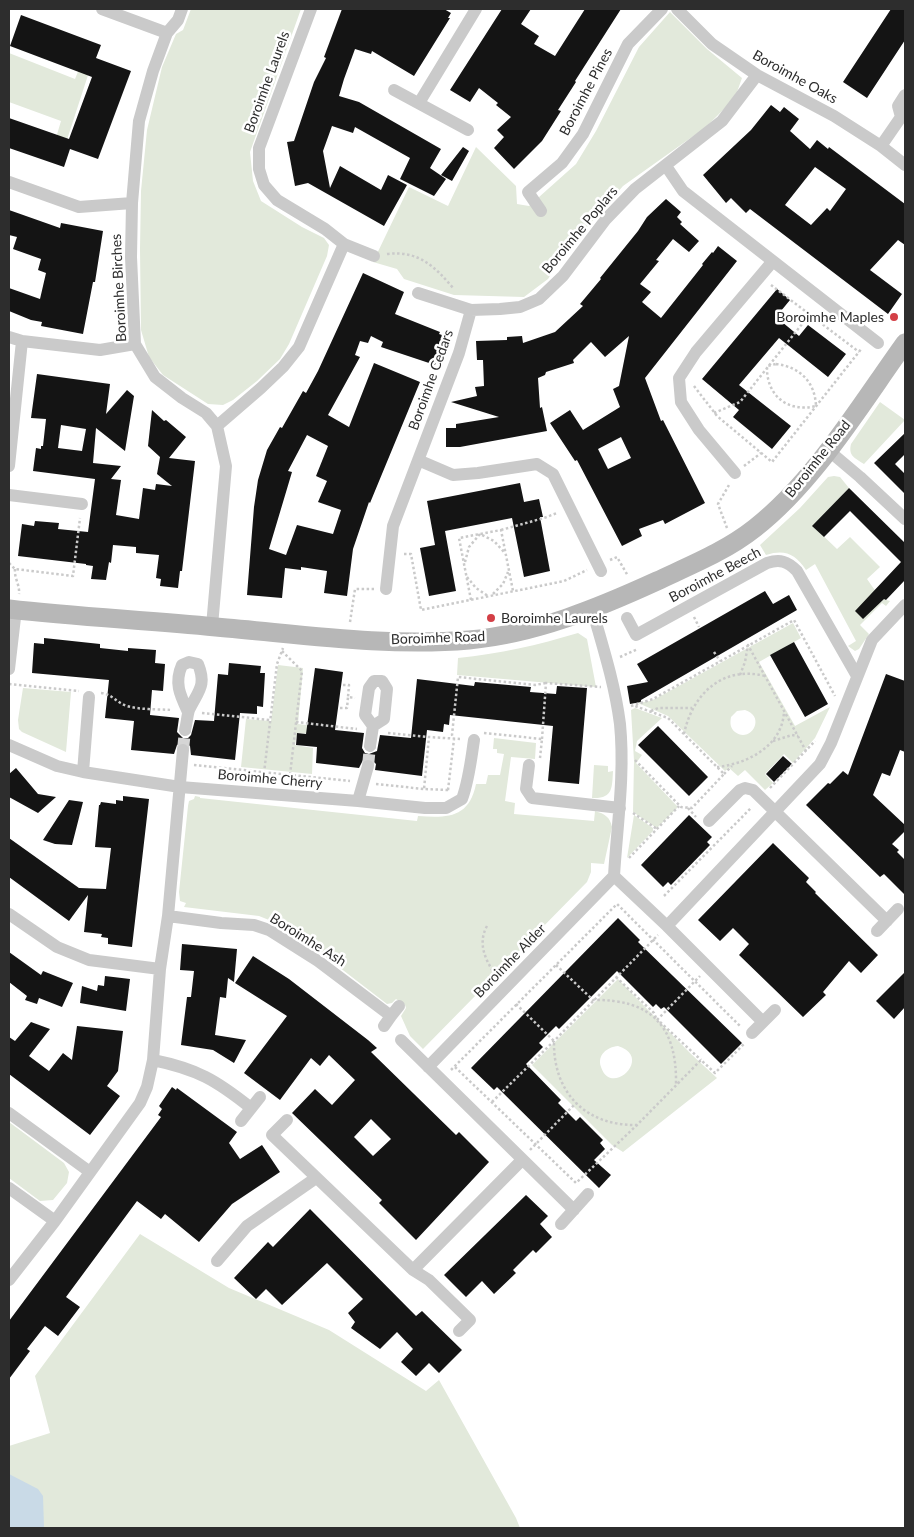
<!DOCTYPE html>
<style>
body{margin:0}
#map{position:relative;width:914px;height:1537px;overflow:hidden;background:#fff;font-family:Lato,sans-serif}
canvas{display:block}
.frame{position:absolute;inset:0;border:10px solid #2d2d2d;pointer-events:none}
</style>
<div id="map">
<canvas width="914" height="1537"></canvas>
<div class="frame"></div>
</div>
<script>
const context = document.querySelector('canvas').getContext('2d');
context.lineJoin = 'round';
function fill(path, color) {
  context.fillStyle = color;
  context.fill(path, 'evenodd');
}
function stroke(path, color, width, dash) {
  context.strokeStyle = color;
  context.lineWidth = width;
  context.lineCap = dash ? 'butt' : 'round';
  context.setLineDash(dash || []);
  context.stroke(path);
}
function label(font, color, halo, rows, align = 'center') {
  context.font = font + ' Lato,sans-serif';
  context.lineWidth = 5;
  context.setLineDash([]);
  context.textBaseline = 'middle';
  context.strokeStyle = halo;
  context.fillStyle = color;
  for (const [text, x, y, turn = 0] of rows) {
    context.save();
    context.translate(x, y);
    context.rotate((+turn || 0) * Math.PI / 180);
    context.textAlign = isNaN(turn) ? turn : align;
    if (halo) context.strokeText(text, 0, 0);
    context.fillText(text, 0, 0);
    context.restore();
  }
}
fill(new Path2D(`
 M191,9H301L250,152L253,181L261,201L302,227L324,238L329,245L327,256L289,344L280,359L257,381L233,400L223,405L208,404L163,375L149,357L141,330L140,249L141,191L147,130L162,67L176,34L183,30Z
 M670,12L707,49L742,78L737,92L727,106L706,127L623,186L568,249L548,279L524,297L454,295L404,279L397,269L373,262L409,187L448,206L476,147L516,186L517,204L529,206L576,164L596,131L639,47Z
 M86,52L90,69L63,152L53,148L61,121L9,102V53L75,79Z
 M880,402L905,420L864,464C855,458 848,456 851,444Z
 M834,476L840,477L849,488L813,526L837,549L850,537L880,567L867,579C873,587 880,600 890,601L886,606L882,603L860,625L869,634L859,649L855,651L848,646L856,641L815,564L806,570C795,554 785,549 766,555L760,545L800,508L828,477Z
 M793,623L801,638L759,662L795,726L830,707L815,738L793,763L784,754L765,774L773,783L765,790L745,770L738,776L729,768L725,771L668,716L638,703L650,701L657,698ZM745,710C767,717 750,744 735,732C730,728 730,723 731,717L737,711Z
 M578,633L587,639L596,687L457,675L458,658C499,654 538,645 578,633Z
 M278,665L303,668L298,724L314,726L313,734L297,733L295,745L313,748L312,774L241,767L246,719L271,721Z
 M23,688L71,692L66,752L22,732L19,729L18,720Z
 M635,708L662,718L637,741L635,751L642,755L636,763L677,806V808L658,827H655L633,812L634,761L631,710Z
 M494,738L536,743L535,759L511,757L505,801L515,803L514,814L594,821L595,811C605,814 610,817 612,827L604,864L591,863V872L587,882L423,1049L410,1036L401,1016L406,1008L405,1005L396,999L392,1003L387,1004L322,954L269,920L259,916L184,907L186,903L180,901L179,892L188,806L189,801L194,799L195,796L200,797V798L417,821L418,816C448,818 469,818 476,784H486L488,775H500L504,754L497,753V749H493Z
 M594,765L608,766V772L613,771C612,788 613,799 592,798Z
 M634,815L653,828V831L627,858Z
 M618,979L691,1054L717,1078L623,1152L612,1145L532,1065ZM618,1046C654,1057 611,1098 601,1067C597,1055 607,1047 618,1046Z
 M9,1122L64,1163L69,1172L67,1183L53,1200L40,1201L9,1178Z
 M140,1234L229,1288L329,1330L426,1391L439,1380L516,1518L520,1528H9V1446L50,1433L35,1376Z`), '#e2e9db');
fill(new Path2D(`
 M9,1474L38,1489L43,1496L44,1528H9Z`), '#c9dae7');
fill(new Path2D(`
 M342,9H444L451,13L448,18H450L414,76L372,51L371,54L355,49L344,79L339,96L359,102L441,149L430,168L446,179L434,196L400,179L410,158L355,127L353,133L332,126L323,151L330,188L340,166L381,190L388,175L407,185L384,226L308,183L295,186L287,142L294,141L314,82L326,58L324,57Z
 M502,9H531L521,24L539,36L534,44L555,56L585,9H621L575,81L576,82L558,110L561,111L542,141L514,169L494,148L504,137L497,130L511,117L496,105L498,103L479,88L470,102L450,90Z
 M891,9H905V40L867,98L843,82Z
 M21,15L101,45L96,58L131,71L98,159L70,149L64,167L9,148V118L69,139L92,77L10,46Z
 M771,105L780,112L784,107L799,119L790,131L810,149L817,140L828,149L829,147L905,204V245L898,240L870,270L902,294L888,314L750,209L746,213L731,198L726,203L703,175L751,130ZM815,167L846,189L830,211L827,208L811,225L785,205Z
 M463,147L469,151L452,181L441,175Z
 M666,199L681,212L677,217L682,222L680,224L699,241L689,252L673,239L656,260L659,261L640,284L651,292L642,302L661,318L703,265L702,264L712,252L713,253L718,246L737,261L645,378L661,421L663,420L705,503L665,524L663,520L639,529L642,536L622,546L577,460L575,461L550,423L570,410L583,430L620,407L613,389L619,386L629,336L605,357L591,342L573,360L574,363L546,372L545,375L538,378L540,408L542,407L547,431L460,447H446V428H456V424L499,417L451,402L477,396L475,387L484,386L483,360H477L476,341L507,340V337L522,336L523,343L555,332L583,306L580,304L601,279L600,278L638,231L647,217ZM621,437L631,458L608,469L598,449Z
 M9,210L60,228L61,223L103,231L95,282H93L83,334L41,326L42,322L31,320L9,311V288L40,299L46,273L38,270L41,259L13,249L17,237L9,235Z
 M363,273L404,292L395,314L440,332L439,334L445,336L435,365L381,347L383,342L371,336L368,343L360,341L355,355L360,357L328,415L349,427L374,363L420,382L370,503L369,502L353,549L347,596L324,593L327,571L301,567V570L285,568L282,598L247,595L254,507L258,480L267,450L280,427L282,428L303,391L306,393L318,371ZM307,435L328,446L316,476L327,481L318,502L341,510L333,534L297,525L286,555L269,549L292,472L288,471Z
 M777,289L790,300L776,317L799,336L808,325L846,354L828,377L779,338L739,385L791,426L772,449L733,417L739,410L702,379Z
 M37,374L110,384L106,414L127,390L134,396L125,451L96,428L93,463L121,466L111,479L121,480L116,515L139,519L143,488L155,490L156,484L172,486L157,474L160,457L148,446L152,410L164,421L166,420L186,437L169,458L195,461L182,571H180L178,588L160,586L161,579L156,578L159,555L136,553V547L113,545L111,563L109,562L106,580L91,579L93,566L86,565V564L18,556L22,524L34,526L35,521L59,523L58,529L88,532L95,479L33,471L36,448L41,449V446H43L46,419L31,418ZM61,425L86,429L82,451L58,448Z
 M905,433V454L895,464L905,474V494L874,463Z
 M520,483L524,502L539,499L543,517H540L550,571L524,577L512,518L445,531L456,591L429,596L420,548L435,545L427,501Z
 M849,488L905,543V580L886,600L884,599L863,619L855,611L901,562L850,511L824,537L812,526Z
 M765,591L773,604L789,595L797,610L641,700V702L630,704L627,686L648,682L637,664Z
 M44,638L100,644V648L128,651V648L156,650L155,663L165,664L163,691L152,690L150,715L179,718L177,732L183,738H188L191,735L195,720L214,721L218,674L228,675L229,663L261,666L260,673H265L263,707L257,706V714L240,713L235,760L191,755L190,746L184,742L177,745L174,754L131,750L134,721L105,718L109,680L32,673L34,643L44,644Z
 M794,642L828,704L805,717L770,655Z
 M315,668L343,672L335,730L364,733L362,748L365,753L369,754L377,751L380,735L411,738L417,679L474,686L475,682L531,687L530,692L556,694L557,686L587,688L579,784L548,781L553,726L450,715L449,725L444,724L443,732L427,730L422,776L375,770L376,764L370,758L363,760L359,768L316,763L317,747L296,745L297,733L306,734Z
 M886,674L905,681V752L900,750L890,776L882,773L873,795L905,825V831L892,844L899,850L897,852L905,860V895L884,874L880,877L806,805L828,783L830,784L843,771L848,775Z
 M658,726L708,777L689,796L638,745Z
 M783,756L792,764L774,782L766,774Z
 M16,768L38,794L56,797L38,813L9,797V774Z
 M123,796L149,799L132,947L108,944V938L101,937L102,934L84,932L88,895L69,921L9,877V838L79,888L106,889L111,848L95,847L99,805H100L101,802L116,804V800L123,801Z
 M69,800L83,802L72,845L55,844L43,840Z
 M689,815L712,837L707,842L710,845L671,885L668,882L663,887L641,865Z
 M773,843L809,878L806,882L816,892L815,893L878,955L861,973L849,961L823,992L826,995L803,1017L739,955L749,944L733,928L720,941L698,920Z
 M618,918L640,940L638,942L742,1043L721,1064L664,1007L661,1009L656,1004L653,1007L617,971L559,1029L556,1026L539,1043L543,1047L526,1064L561,1100L558,1103L576,1121L580,1117L603,1140L600,1143L605,1149L594,1160L611,1175L599,1188L497,1087L494,1090L471,1068Z
 M182,944L237,949L234,982L228,978L226,998L220,997L215,1035L246,1040L234,1063L213,1050L181,1045L187,997H191L194,971L180,970Z
 M9,952L41,975L43,971L73,983L62,1007L39,998L37,1004L25,1000L27,996L9,982Z
 M253,956L289,979L368,1040L377,1048L371,1052L456,1135L459,1132L489,1162L416,1240L379,1203L382,1200L292,1113L315,1089L332,1105L355,1080L329,1055L320,1066L311,1058L280,1100L244,1073L287,1016L235,983ZM371,1119L391,1139L373,1156L354,1137Z
 M905,972V1007L894,1019L876,1001Z
 M105,976L130,979L126,1011L80,1003L82,986L97,991L98,985L104,986Z
 M31,1022L50,1029L29,1056L49,1071L63,1053L72,1060L77,1026L123,1031L118,1071L107,1086L120,1096L90,1135L9,1074V1037L15,1041Z
 M172,1087L176,1090L177,1088L237,1132L229,1143L240,1159L262,1145L280,1172L232,1204L199,1242L165,1214L161,1219L137,1201L66,1297L80,1307L58,1336L45,1326L27,1349L30,1351L9,1379V1321L161,1117L158,1115L162,1109L159,1106Z
 M526,1195L548,1216L540,1224L552,1237L536,1253L533,1250L513,1270L516,1273L494,1294L482,1281L466,1297L444,1275Z
 M310,1209L416,1316L422,1311L462,1350L439,1373L429,1363L416,1376L401,1362L413,1349L397,1332L380,1349L351,1328L355,1322L348,1313L363,1299L327,1263L282,1305L266,1289L256,1299L234,1278L268,1242L273,1247Z`), '#141414');
stroke(new Path2D(`
 M183,750L185,730
 M368,766L370,746`), '#d5d5d5', 12, [12, 6]);
stroke(new Path2D(`
 M387,254C419,250 435,267 454,289
 M771,285L859,352
 M776,364C800,367 815,382 816,406C787,413 766,395 767,366Z
 M694,386L717,416L772,462L862,348
 M714,413L740,402L810,314
 M744,466L761,453
 M727,528L718,504L729,485
 M501,530L544,518L557,513
 M404,554H411L421,610L564,581L587,570
 M610,560L617,557L628,576
 M465,562L469,547L480,534L494,541L504,552
 M9,563L15,569L73,576L80,518
 M15,569C14,578 20,585 19,594
 M467,577L476,588L488,596
 M493,594L503,584L508,572
 M471,600L459,538L501,530L513,591
 M694,617L699,627
 M350,622L355,589H374
 M282,651L302,671L290,775
 M714,652L720,661
 M620,657L638,649
 M740,675L745,662L748,645L806,751
 M9,684L79,691
 M343,685H349L348,697L355,698
 M101,693C112,694 117,703 127,706C141,710 158,709 172,710
 M631,706L653,699L794,620L835,696
 M340,708H347L348,697
 M651,711L658,708H692
 M202,713L270,720
 M296,722L357,729
 M388,733L429,737
 M484,733L542,739L540,758
 M684,734C692,695 722,665 765,676
 M542,739L546,683L601,687
 M773,741L792,735L798,736
 M635,760L681,807L692,808L724,774L668,718L635,706
 M194,765L350,781
 M717,767C747,764 783,746 784,711
 M264,773L277,664L283,648
 M724,774L732,766
 M376,784L424,789
 M770,788L815,741
 M448,790L454,739L452,735L458,677L535,685L546,683
 M448,790L424,789L429,737L460,739
 M688,808L696,817
 M633,813L657,829
 M629,858L679,806
 M664,896L751,808
 M487,926C477,944 486,961 496,976
 M556,965L593,1000C651,999 677,1026 676,1084
 M616,977L654,1013L656,1018
 M516,1004L554,1041C553,1093 586,1126 637,1125
 M657,1020L700,976
 M660,1022L701,1060
 M455,1067L576,1183L637,1125L701,1060L715,1073L745,1043
 M451,1070L617,904L741,1027
 M492,1102L554,1041L658,935
 M530,1150L576,1103`), '#cacaca', 2.5, [2.5, 2.5]);
stroke(new Path2D(`
 M102,9L167,33
 M182,9L178,20L167,33L153,71L139,121L132,203L131,257L135,344L155,377L182,398L206,413L217,426L226,466L212,626
 M311,9L259,148V169L264,185L277,200L325,229L344,244L374,256
 M677,9L712,44L757,75L834,116L881,146L905,165
 M394,90L468,130
 M419,103L476,9
 M881,146L901,117L898,106L905,95
 M666,166L683,191L878,343
 M9,182L79,207L132,203
 M541,211L528,192L562,163L583,134L628,44L662,9
 M418,293L471,310L500,309L520,307L539,299L563,276L606,219L635,189L722,121L757,75
 M9,337L22,341L100,350L135,344
 M217,426L261,388L283,367L299,347L344,244
 M828,450L860,477L905,519
 M418,460L453,475L478,473L537,464L553,474L601,571
 M9,466L22,341
 M735,473L699,430L681,402L679,378L696,352L773,261
 M9,495L82,504
 M386,589L393,526L459,353L471,310
 M592,609C603,647 615,685 620,724C625,775 617,825 614,876L667,926L763,1022
 M627,618L636,635L767,563C780,559 787,561 797,571L857,676
 M9,669L16,609
 M185,730C187,723 187,716 189,710C198,691 207,686 198,664L189,662L182,665C174,683 180,695 188,712
 M9,745L57,766L83,772L180,787L358,801L425,808H446L462,799C469,780 471,760 474,740
 M370,746L373,726L365,715L369,688L374,681H382L387,689L384,719L373,726
 M529,765L526,789L532,798L620,808
 M83,772L89,697
 M358,801L368,766
 M709,821L740,790L745,788L753,790L887,921
 M9,914L57,947L89,960L160,969
 M168,916L221,923L254,925L269,930L318,961L391,1016L384,1026
 M667,926L820,764L831,743L872,640L905,605
 M877,931L898,909
 M391,1016L399,1006
 M752,1033L775,1010
 M401,1040L574,1210
 M153,1060C197,1069 216,1080 251,1108
 M428,1067L614,876
 M9,1113L90,1172
 M287,1120L272,1135L413,1270L429,1280L470,1320L459,1331
 M241,1121L260,1097
 M9,1188L55,1221
 M561,1224L588,1194
 M217,1261L247,1226L316,1178
 M413,1270L522,1160
 M9,1280L55,1221L140,1103L147,1087L153,1060L160,969L168,916L183,750`), '#cacaca', 12);
stroke(new Path2D(`
 M9,609C78,617 147,620 216,627C300,634 385,647 469,640C535,634 598,608 657,581C691,565 726,551 755,528C815,481 861,404 905,343`), '#b7b7b7', 19);
for (const [x, y, r, color] of [
 [894,317,5,"#d33f46"],
 [491,618,5,"#d33f46"]
]) {
  const dot = new Path2D();
  dot.arc(x, y, r, 0, 2 * Math.PI);
  context.fillStyle = color;
  context.fill(dot);
  stroke(dot, '#fff', 2);
}
label('14px', '#2d2d2d', '#fff', [
 ["Boroimhe Oaks",795,77,29],
 ["Boroimhe Laurels",267,82,-70],
 ["Boroimhe Pines",586,92,-62],
 ["Boroimhe Poplars",580,230,-50],
 ["Boroimhe Birches",119,288,-93],
 ["Boroimhe Cedars",431,380,-70],
 ["Boroimhe Road",818,459,-51],
 ["Boroimhe Beech",715,575,-28],
 ["Boroimhe Road",438,638,-2],
 ["Boroimhe Cherry",270,779,5],
 ["Boroimhe Ash",308,940,32],
 ["Boroimhe Alder",510,961,-46]
]);
label('14px', '#2d2d2d', '#fff', [
 ["Boroimhe Maples",884,317],
 ["Boroimhe Laurels",501,618,"left"]
], 'right');
</script>
